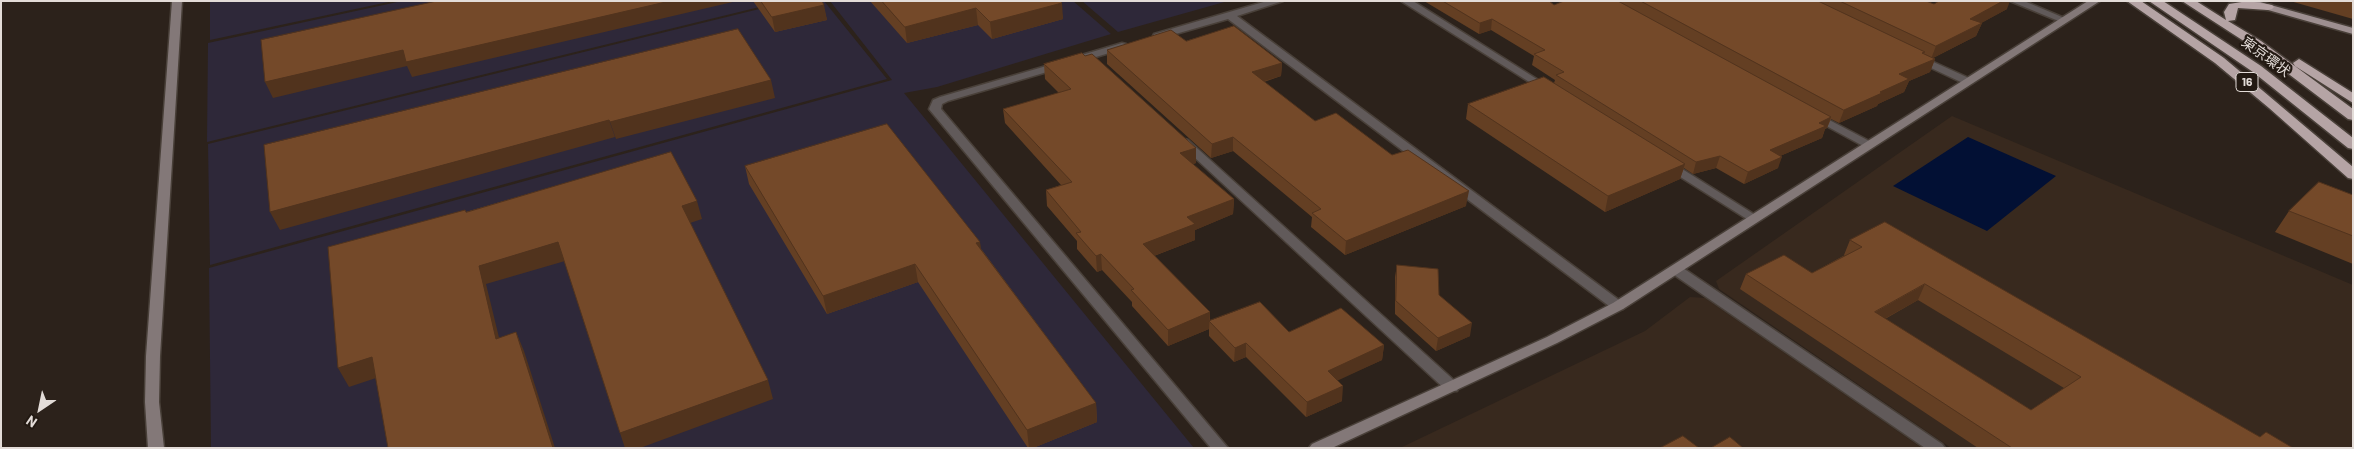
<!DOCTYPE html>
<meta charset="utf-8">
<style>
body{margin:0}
#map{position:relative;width:2354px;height:449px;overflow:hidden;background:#2c221b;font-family:Barlow,sans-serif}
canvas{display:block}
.frame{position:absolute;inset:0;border:2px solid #e3dcd8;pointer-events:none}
.north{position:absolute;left:15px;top:384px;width:50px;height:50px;-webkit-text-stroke:4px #221912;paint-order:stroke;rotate:214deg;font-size:14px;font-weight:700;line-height:20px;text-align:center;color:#e3dcd8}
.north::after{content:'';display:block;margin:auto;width:18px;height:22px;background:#e3dcd8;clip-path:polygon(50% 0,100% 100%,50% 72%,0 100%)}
</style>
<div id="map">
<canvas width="2354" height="449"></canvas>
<div class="frame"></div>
<div class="north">N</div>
</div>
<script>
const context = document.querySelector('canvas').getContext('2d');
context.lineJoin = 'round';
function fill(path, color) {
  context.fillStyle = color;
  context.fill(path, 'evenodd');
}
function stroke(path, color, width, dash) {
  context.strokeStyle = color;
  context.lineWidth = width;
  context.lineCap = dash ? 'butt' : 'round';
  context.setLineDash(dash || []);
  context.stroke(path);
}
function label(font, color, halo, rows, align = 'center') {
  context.font = font + ' Barlow,"Noto Sans JP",sans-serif';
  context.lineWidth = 4.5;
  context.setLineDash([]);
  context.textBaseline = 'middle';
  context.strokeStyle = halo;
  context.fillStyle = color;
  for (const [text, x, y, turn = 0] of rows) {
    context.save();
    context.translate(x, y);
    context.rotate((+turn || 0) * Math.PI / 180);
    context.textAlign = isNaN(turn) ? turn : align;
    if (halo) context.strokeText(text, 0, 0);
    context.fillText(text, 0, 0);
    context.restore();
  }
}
fill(new Path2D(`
 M210,1H393L210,40Z
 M402,1H784L207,142L208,43Z
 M792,1H824L887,79L210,265L208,144Z
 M830,1H1073L1111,34L937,87L904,93L1194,448H211L209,268L892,80Z
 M1082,1H1228L1118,32Z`), '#2e2839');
fill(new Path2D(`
 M1952,116L2353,285V448H1951L1719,289L1716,281Z
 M1690,297L1705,298L1922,448H1400L1645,331Z`), '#38291e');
fill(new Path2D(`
 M1968,137L2056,176L1987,231L1893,186Z`), '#021034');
const street = new Path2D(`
 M1267,1H1283L1237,16L1623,303L1625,306L1623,309H1613L1228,19L1158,39L1153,36L1154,34Z
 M1401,1H1413L1551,88L1546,91L1542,90Z
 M2010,1H2024L2069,20L2067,22H2061Z
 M1122,43L1126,44V48L1079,62L1074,59L1075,57Z
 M1918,55L1971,79L1972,81L1967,84L1963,83L1914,60V56Z
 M1060,62L1064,63V67L948,101L942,104L941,109L1228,448H1211L929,109L933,100L940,97Z
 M1814,112L1873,143L1875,145L1869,148L1865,147L1810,117L1808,115Z
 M1184,139L1188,140L1457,383L1459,387L1457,391H1447L1180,144L1178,142L1180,140Z
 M1667,160L1671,162L1760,218L1754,222L1750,221L1663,166L1661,164L1663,162Z
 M1675,265L1680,266L1942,444L1945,448H1925L1670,272L1668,269Z`);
const secondary = new Path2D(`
 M172,1H182L160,356L159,402L164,448H148L145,402L146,356Z
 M2088,1H2100L1623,309L1557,343L1332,448H1309L1312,444L1547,337L1613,303Z`);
const primary = new Path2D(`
 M2254,2H2260L2353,28V34L2254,6Z`);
const highway = new Path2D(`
 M2127,1H2141L2224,58L2353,167V179L2348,178L2269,108L2215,63Z
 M2149,1H2163L2261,66L2353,138V149L2348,148L2253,72Z
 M2182,1H2196L2226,20L2224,12L2229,4L2248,1L2272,5L2274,7L2272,9L2268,10L2238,8L2235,20L2228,21L2261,41L2353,109V120L2348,119L2253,47Z
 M2299,59L2353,93V103L2295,66L2293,63Z`);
stroke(street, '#494039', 3);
stroke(secondary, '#494039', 3);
stroke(primary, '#494039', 3);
stroke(highway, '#494039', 3);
fill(street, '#615a5a');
fill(secondary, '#837878');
fill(primary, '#9d8f90');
fill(highway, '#b5a4a5');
fill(new Path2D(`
 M753,1H822L827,20L775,32Z
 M870,1H1060L1063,19L992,39L978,25L907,43Z
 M1424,1H1549L1554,5L1564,1H1926L1934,4L2007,9L1981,23H1982L1976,36L1933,58L1935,59L1930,72L1909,81L1904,92L1878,104L1877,106L1839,123L1831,119L1827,128L1825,129L1822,138L1780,156L1778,168L1744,184L1716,168L1693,174L1684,168L1680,179L1605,212L1466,119L1468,104L1554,83L1555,80L1532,65L1534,56L1491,30L1479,34Z
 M2290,1H2353V19Z
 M1107,50L1282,63L1281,76L1264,82L1315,121L1392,155L1466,206L1345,255L1311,227L1312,217L1233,151L1211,158L1107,64Z
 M1044,64L1196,163L1193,164L1234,199L1233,214L1195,230V240L1154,256L1210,312V321L1384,345L1382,360L1337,380L1342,401L1306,417L1246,357L1234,362L1209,336V329L1168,346L1132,306V302L1102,270L1097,272L1077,249V241L1047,206L1046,190L1061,185L1005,123L1003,109L1059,93L1045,79Z
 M745,166L982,250L1096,403L1097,422L1033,448H1028L918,282L827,314L749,184Z
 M2353,195V264L2275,232L2289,211Z
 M1850,240L2260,437L2293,448H1978L1740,289L1746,274L1812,273L1845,255H1844ZM1918,300L2064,388L2031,410L1885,319Z
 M1397,265L1439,295L1470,336L1436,351L1395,314V277Z`), '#643f23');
fill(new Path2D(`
 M670,1H737L412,77L407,66L273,98L265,82L403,50Z
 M2003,1H2010L2007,9L1965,32L1970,19Z
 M1062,3L1063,19L992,39L990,22Z
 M824,5L827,20L775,32L772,17Z
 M976,8L978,25L907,43L905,27Z
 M1492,19L1491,30L1479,34L1480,23Z
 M1982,23L1976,36L1931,59L1936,46Z
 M1935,59L1930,72L1909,81L1904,92L1878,104L1877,106L1839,123L1844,110L1880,92L1899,74Z
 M1282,63L1281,76L1251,85L1252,72Z
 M771,80L775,98L616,139L610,122Z
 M1831,117L1827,128L1825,129L1822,138L1766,162L1770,150L1819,123Z
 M609,120L615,137L280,230L270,212Z
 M1233,137V151L1211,158L1212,144Z
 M1196,148V163L1180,168V153Z
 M1720,156L1716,168L1693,174L1696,162Z
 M1782,157L1778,168L1744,184L1748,172Z
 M1685,164L1680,179L1605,212L1608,196Z
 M1469,191L1466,206L1345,255L1346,241Z
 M1234,199L1233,214L1195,230V240L1143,260V244L1187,217Z
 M697,201L702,219L687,224L682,206Z
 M558,242L565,261L486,284L504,358L496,339L479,266Z
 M980,242L983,260L976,243Z
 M1101,254L1102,270L1097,272L1096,256Z
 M915,264L918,282L827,314L823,296Z
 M1925,284L1918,300L1868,328L1875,312Z
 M1210,312L1209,329L1168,346V330Z
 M1472,323L1470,336L1436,351L1438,338Z
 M516,332L524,351L555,448H553Z
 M1246,343V357L1234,362L1235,348Z
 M1384,345L1382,360L1326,386L1328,371Z
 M372,357L382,376L349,387L338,368Z
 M768,380L773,399L640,448H625L620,433Z
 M1343,386L1342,401L1306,417L1307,402Z
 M1096,403L1097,422L1033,448H1029L1027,430Z`), '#51331d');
const building = new Path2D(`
 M437,1H670L406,62L403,50L265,82L261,40Z
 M761,1H822L824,5L772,17Z
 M882,1H1060L1062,3L990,22L976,8L905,27Z
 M1443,1H1549L1554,5L1564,1H1618L1831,117L1819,123L1826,126L1770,150L1782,157L1748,172L1720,156L1696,162L1556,75L1564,72L1534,54L1545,50L1492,19L1480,23Z
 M1641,1H1818L1925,52L1922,53L1935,59L1899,74L1909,79L1880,92L1882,93L1844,110Z
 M1840,1H1926L1934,4L1939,1H2003L1970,19L1982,23L1936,46Z
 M1234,26L1282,63L1252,72L1315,121L1336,113L1392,155L1408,150L1469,191L1346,241L1312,213L1321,209L1233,137L1212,144L1107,50L1171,30L1186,41Z
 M738,29L771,80L610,122L609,120L270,212L264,145Z
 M1082,53L1085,56L1092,54L1196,148L1180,153L1234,199L1187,217L1195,224L1143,244L1210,312L1168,330L1131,290L1134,289L1101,254L1096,256L1076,233L1081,232L1046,190L1072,182L1003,109L1071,89L1044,64Z
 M1544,77L1685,164L1608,196L1468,104Z
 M887,124L980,242L976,243L1096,403L1027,430L915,264L823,296L745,166Z
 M671,152L697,201L682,206L768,380L620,433L558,242L479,266L496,339L516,332L553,448H388L372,357L338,368L328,247L465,210L466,212Z
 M2319,182L2353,195V236L2289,211Z
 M1885,222L2260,437L2266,432L2293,448H2012L1746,274L1784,255L1812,273L1862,247L1850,240ZM1925,284L2081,377L2031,410L1875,312Z
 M1397,265L1438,269L1439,295L1472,323L1438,338L1396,301Z
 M1260,302L1289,332L1341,308L1384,345L1328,371L1343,386L1307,402L1246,343L1235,348L1209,321Z
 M1683,436L1699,448H1660Z
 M1730,437L1743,448H1711Z`);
fill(building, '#744929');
stroke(building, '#51331d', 1);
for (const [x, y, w] of [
 [2247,82,22]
]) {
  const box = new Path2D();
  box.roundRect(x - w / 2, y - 9.5, w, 19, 4);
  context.fillStyle = '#221912';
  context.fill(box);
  stroke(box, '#e3dcd8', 1);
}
label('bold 12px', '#e3dcd8', null, [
 ["16",2247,82]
]);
label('14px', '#e3dcd8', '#221912', [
 ["東京環状",2266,57,36]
]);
</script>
